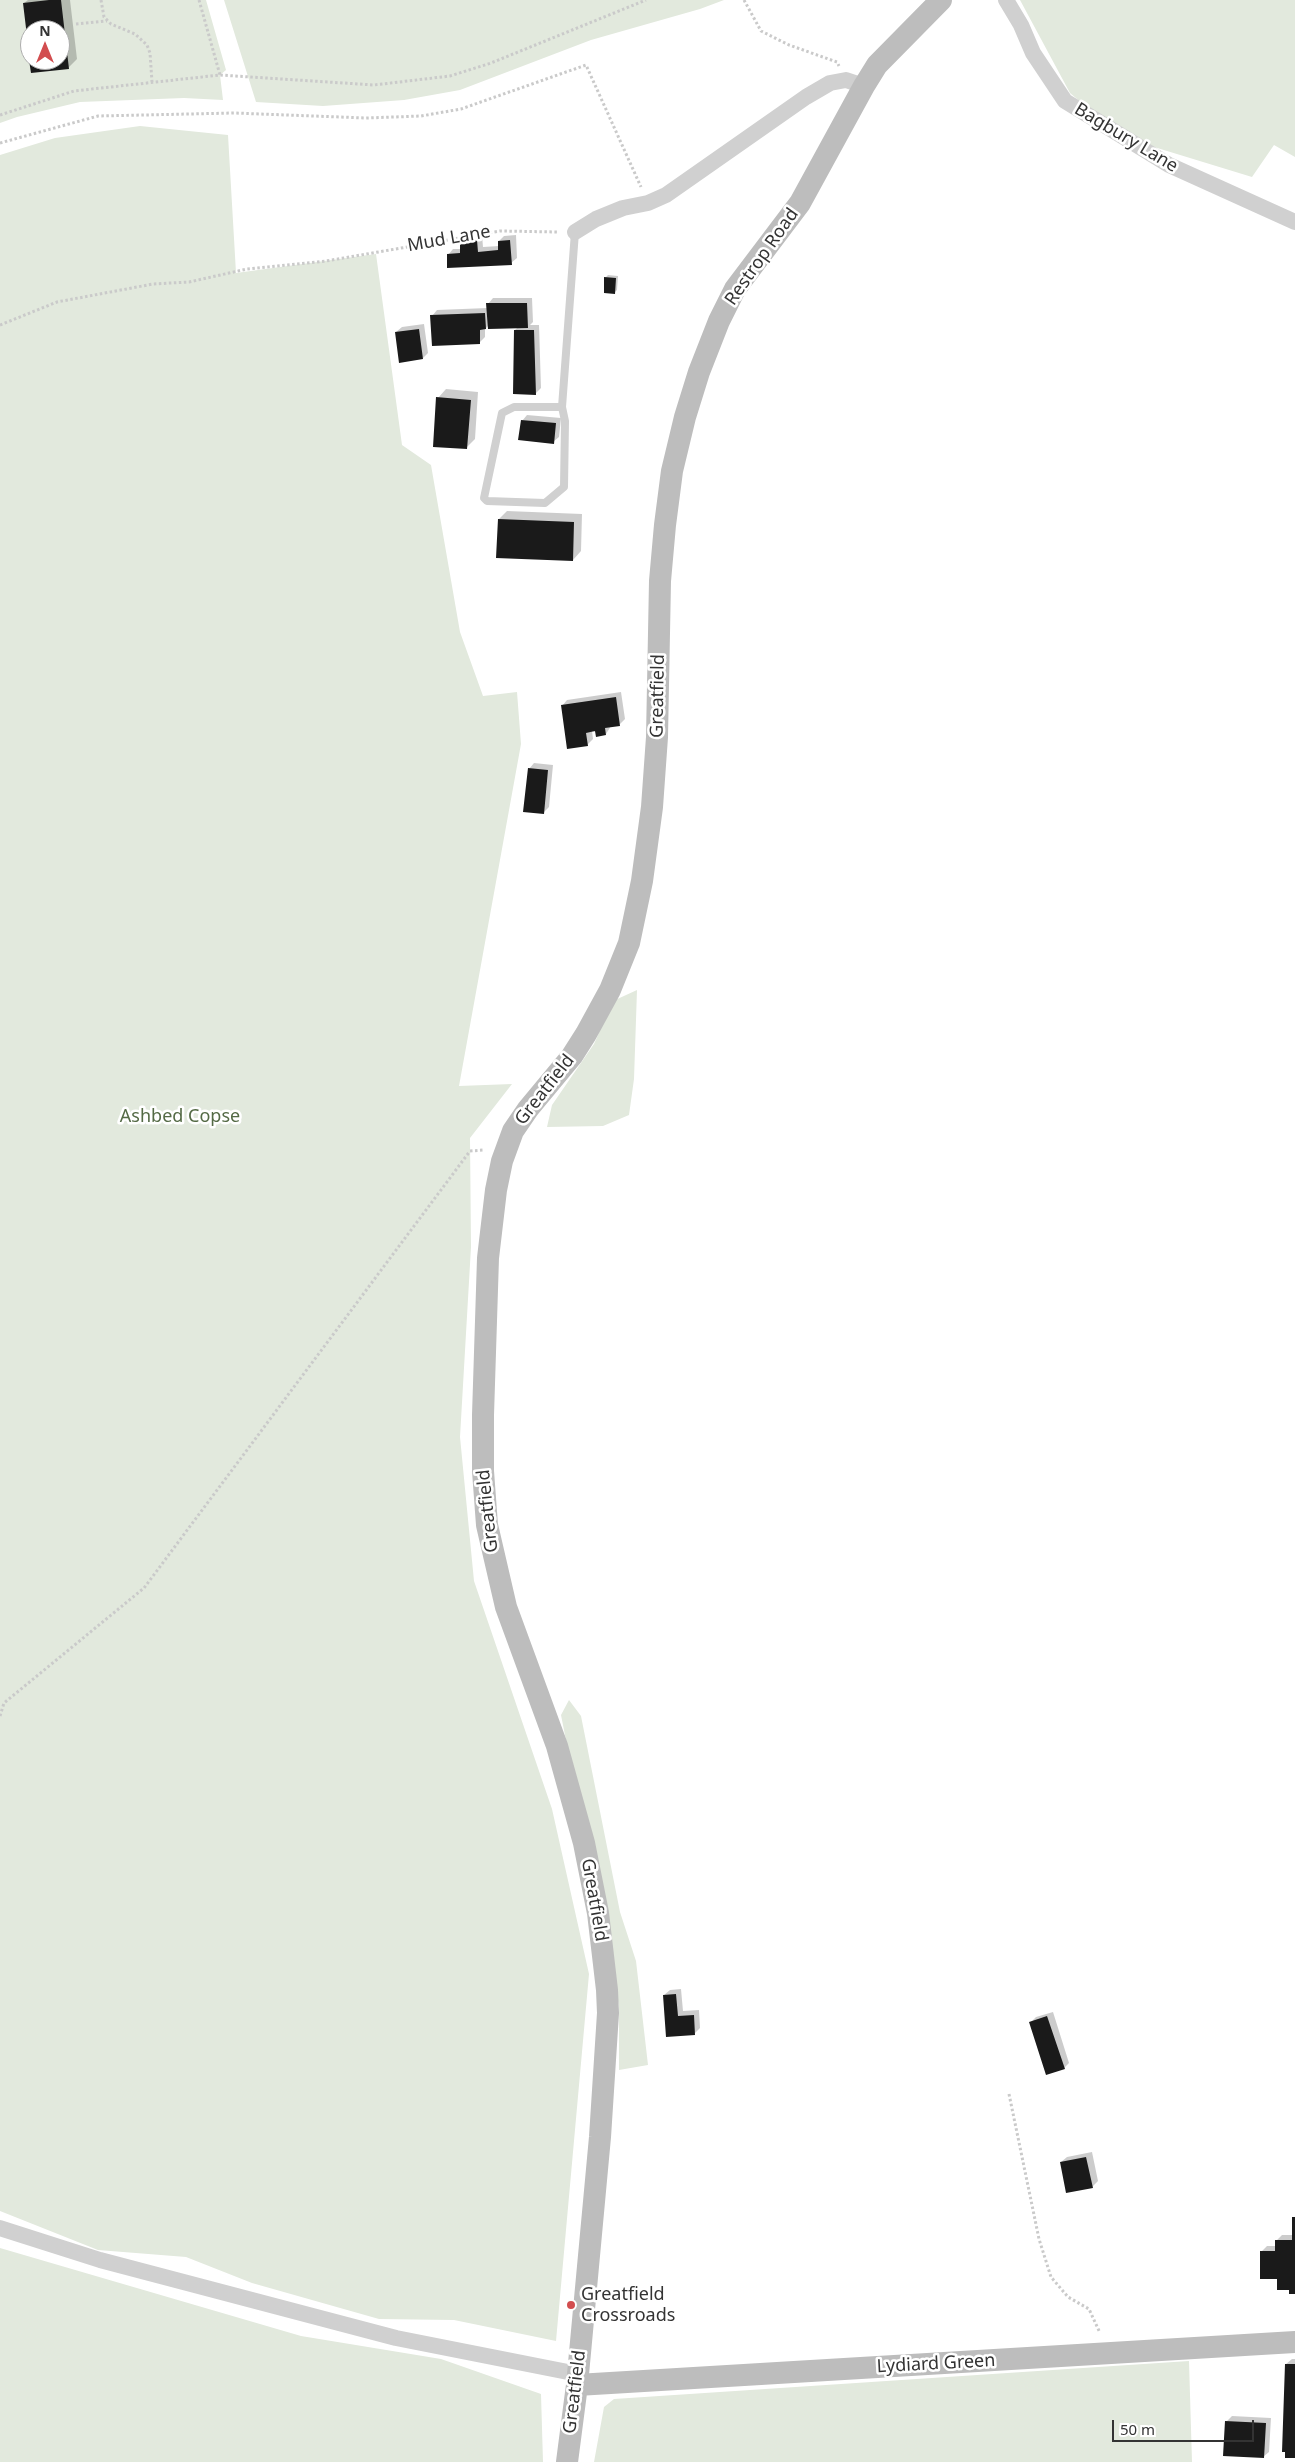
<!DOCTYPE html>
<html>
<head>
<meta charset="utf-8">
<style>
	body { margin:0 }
	#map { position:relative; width:1295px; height:2462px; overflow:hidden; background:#fff; font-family:"Noto Sans",sans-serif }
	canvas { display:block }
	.north { position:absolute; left:20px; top:20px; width:50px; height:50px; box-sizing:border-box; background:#fff; border:1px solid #adadad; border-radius:50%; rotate:0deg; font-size:14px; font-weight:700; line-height:20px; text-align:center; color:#333 }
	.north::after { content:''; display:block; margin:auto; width:18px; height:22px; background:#d24d4f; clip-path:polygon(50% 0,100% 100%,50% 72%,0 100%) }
	.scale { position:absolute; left:1112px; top:2420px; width:142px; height:22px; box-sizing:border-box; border:2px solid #333; border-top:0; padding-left:6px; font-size:15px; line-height:18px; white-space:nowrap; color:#333; -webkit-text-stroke:4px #fff; paint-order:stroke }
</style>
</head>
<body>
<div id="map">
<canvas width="1295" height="2462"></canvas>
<div class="north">N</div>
<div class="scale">50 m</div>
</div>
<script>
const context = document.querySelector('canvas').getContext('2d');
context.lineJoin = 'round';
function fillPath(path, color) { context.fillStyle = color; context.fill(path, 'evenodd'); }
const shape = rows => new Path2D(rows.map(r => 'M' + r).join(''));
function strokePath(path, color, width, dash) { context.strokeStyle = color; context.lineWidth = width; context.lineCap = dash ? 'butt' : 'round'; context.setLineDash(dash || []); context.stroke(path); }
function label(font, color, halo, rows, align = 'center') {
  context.font = font + ' "Noto Sans",sans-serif'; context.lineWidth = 5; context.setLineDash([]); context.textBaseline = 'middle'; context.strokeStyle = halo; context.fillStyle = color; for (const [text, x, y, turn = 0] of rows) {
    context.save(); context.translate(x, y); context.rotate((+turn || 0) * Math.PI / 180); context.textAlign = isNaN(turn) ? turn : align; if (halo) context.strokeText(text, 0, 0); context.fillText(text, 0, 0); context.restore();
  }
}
fillPath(shape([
	[0,0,206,0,226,70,220,75,223,100,184,98,80,102,17,117,0,123],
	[30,30,60,30,60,60,30,60],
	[224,0,724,0,700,9,591,40,460,90,404,100,323,106,256,102],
	[1020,0,1295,0,1295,157,1274,145,1252,177,1154,147,1090,110,1070,93],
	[140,126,228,135,236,273,376,254,402,445,431,465,460,632,483,696,517,692,521,744,459,1086,512,1084,470,1138,471,1247,460,1437,474,1581,552,1809,589,1974,556,2341,454,2320,379,2319,252,2283,186,2257,98,2250,0,2211,0,155,55,138],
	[637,990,634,1079,629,1115,603,1126,547,1127,552,1105,594,1044,613,1001],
	[569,1700,581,1716,620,1912,636,1961,648,2065,619,2070,619,2006,561,1715],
	[0,2248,301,2336,441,2359,541,2394,543,2462,0,2462],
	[1189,2361,1192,2462,594,2462,604,2407,614,2399]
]), '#e2e9dd');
fillPath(shape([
	[28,0,70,0,77,59,68,68,31,60,60,60,60,30,30,30,30,54,24,3],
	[482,235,483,247,499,246,499,241,504,236,516,235,517,258,511,263,448,255,453,249,461,249,461,241,466,236],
	[608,275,618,276,617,290,615,292,605,278],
	[493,298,532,298,533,322,530,325,539,325,541,388,535,394,515,330,518,327,489,325,485,329,485,337,480,342,432,316,437,310,488,308,488,304],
	[424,324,428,353,423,358,396,332,402,327],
	[446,389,478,392,475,439,467,447,438,398],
	[527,415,561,418,559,437,553,442,522,421],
	[507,511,582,514,581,551,573,560,499,519],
	[621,692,625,719,619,725,611,726,606,734,592,731,593,739,587,745,562,706,567,700],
	[534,763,553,765,549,807,543,813,529,769],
	[681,1989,683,2011,699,2010,700,2028,694,2034,667,2035,664,1995,670,1990],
	[1053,2012,1069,2063,1064,2068,1030,2023,1036,2017],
	[1092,2152,1098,2181,1092,2187,1061,2162,1067,2157],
	[1295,2216,1295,2293,1278,2278,1261,2252,1267,2246,1276,2246,1276,2241,1282,2235,1293,2235],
	[1292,2359,1295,2359,1295,2456,1286,2451,1286,2364],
	[1232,2416,1271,2418,1269,2452,1263,2457,1226,2422]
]), '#0003');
fillPath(shape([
	[49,0,61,0,69,69,31,73,29,60,60,60,60,30,30,30,29,53,23,3],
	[477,240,478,252,498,250,498,241,510,240,512,265,447,268,447,254,460,253,460,241],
	[604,277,616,278,615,294,604,293],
	[486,303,527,303,528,328,488,329],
	[485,313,486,329,480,330,480,344,432,346,430,315],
	[419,329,423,359,399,363,395,332],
	[514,330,534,330,536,395,513,394],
	[436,397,471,400,467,449,433,447],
	[521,420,556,423,554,444,518,440],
	[498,519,574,522,573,561,496,558],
	[616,697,620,726,605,728,606,735,596,737,595,731,586,733,588,746,567,749,561,705],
	[528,768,548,770,544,814,523,812],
	[676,1994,678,2016,694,2015,695,2035,666,2037,663,1995],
	[1047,2016,1065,2069,1046,2075,1029,2022],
	[1086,2157,1093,2188,1066,2193,1060,2162],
	[1292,2217,1295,2217,1295,2294,1289,2294,1289,2290,1277,2290,1277,2279,1260,2279,1260,2251,1275,2251,1275,2240,1292,2240],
	[1285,2364,1295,2364,1295,2458,1285,2458,1285,2452,1282,2452],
	[1225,2421,1266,2423,1264,2458,1223,2456]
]), '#1a1a1a');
strokePath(shape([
	[101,0,104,17,111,24,135,34,147,45,150,53,152,82],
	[199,0,220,75],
	[744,0,761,31,789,45,837,62,839,66],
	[76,24,107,21],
	[0,115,74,91,220,75,374,85,450,76,491,63,646,0],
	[0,143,98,116,234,113,366,118,421,116,461,109,586,65,641,187],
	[0,325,57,302,153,284,189,282,247,269,326,261,500,231,559,232],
	[0,1716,4,1703,144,1588,470,1151,484,1150],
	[1009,2094,1039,2239,1051,2277,1068,2297,1089,2309,1100,2333]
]), '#cacaca', 3, [2.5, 2.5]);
strokePath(shape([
	[562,407,514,407,502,413,484,498,487,501,545,503,564,487,565,421,562,407,575,232]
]), '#d0d0d0', 8);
strokePath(shape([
	[1006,0,1021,25,1033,53,1065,101,1169,165,1295,222],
	[575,232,596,219,623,208,648,203,666,195,806,97,830,83,846,80,864,86],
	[0,2228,100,2260,396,2338,578,2374]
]), '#d0d0d0', 16);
strokePath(shape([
	[577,2385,1295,2342],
	[567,2462,577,2385,600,2137,608,2013,607,1990,598,1913,584,1843,557,1746,506,1607,487,1525,483,1471,483,1415,488,1258,496,1190,502,1161,513,1131,528,1109,572,1056,586,1034,610,990,629,943,642,881,652,807,657,737,660,581,665,525,672,471,685,417,699,372,719,321,735,289,800,203,864,86,877,65,941,0]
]), '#bdbdbd', 22);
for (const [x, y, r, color] of [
	[571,2305,5,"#d24d4f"]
]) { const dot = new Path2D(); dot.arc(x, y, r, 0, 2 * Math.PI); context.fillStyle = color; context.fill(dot); strokePath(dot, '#fff', 2); }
label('18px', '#333', '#fff', [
	["Bagbury Lane",1126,138,31],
	["Mud Lane",449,239,-10],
	["Restrop Road",762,257,-55],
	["Greatfield",658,696,-89],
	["Greatfield",545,1090,-52],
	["Greatfield",488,1511,-96],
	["Greatfield",594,1900,80],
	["Lydiard Green",936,2364,-3],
	["Greatfield",575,2392,-83]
]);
label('18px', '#546a45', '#fff', [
	["Ashbed Copse",180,1117]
]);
label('18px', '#333', '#fff', [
	["Greatfield",581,2295],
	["Crossroads",581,2316]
], 'left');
</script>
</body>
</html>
